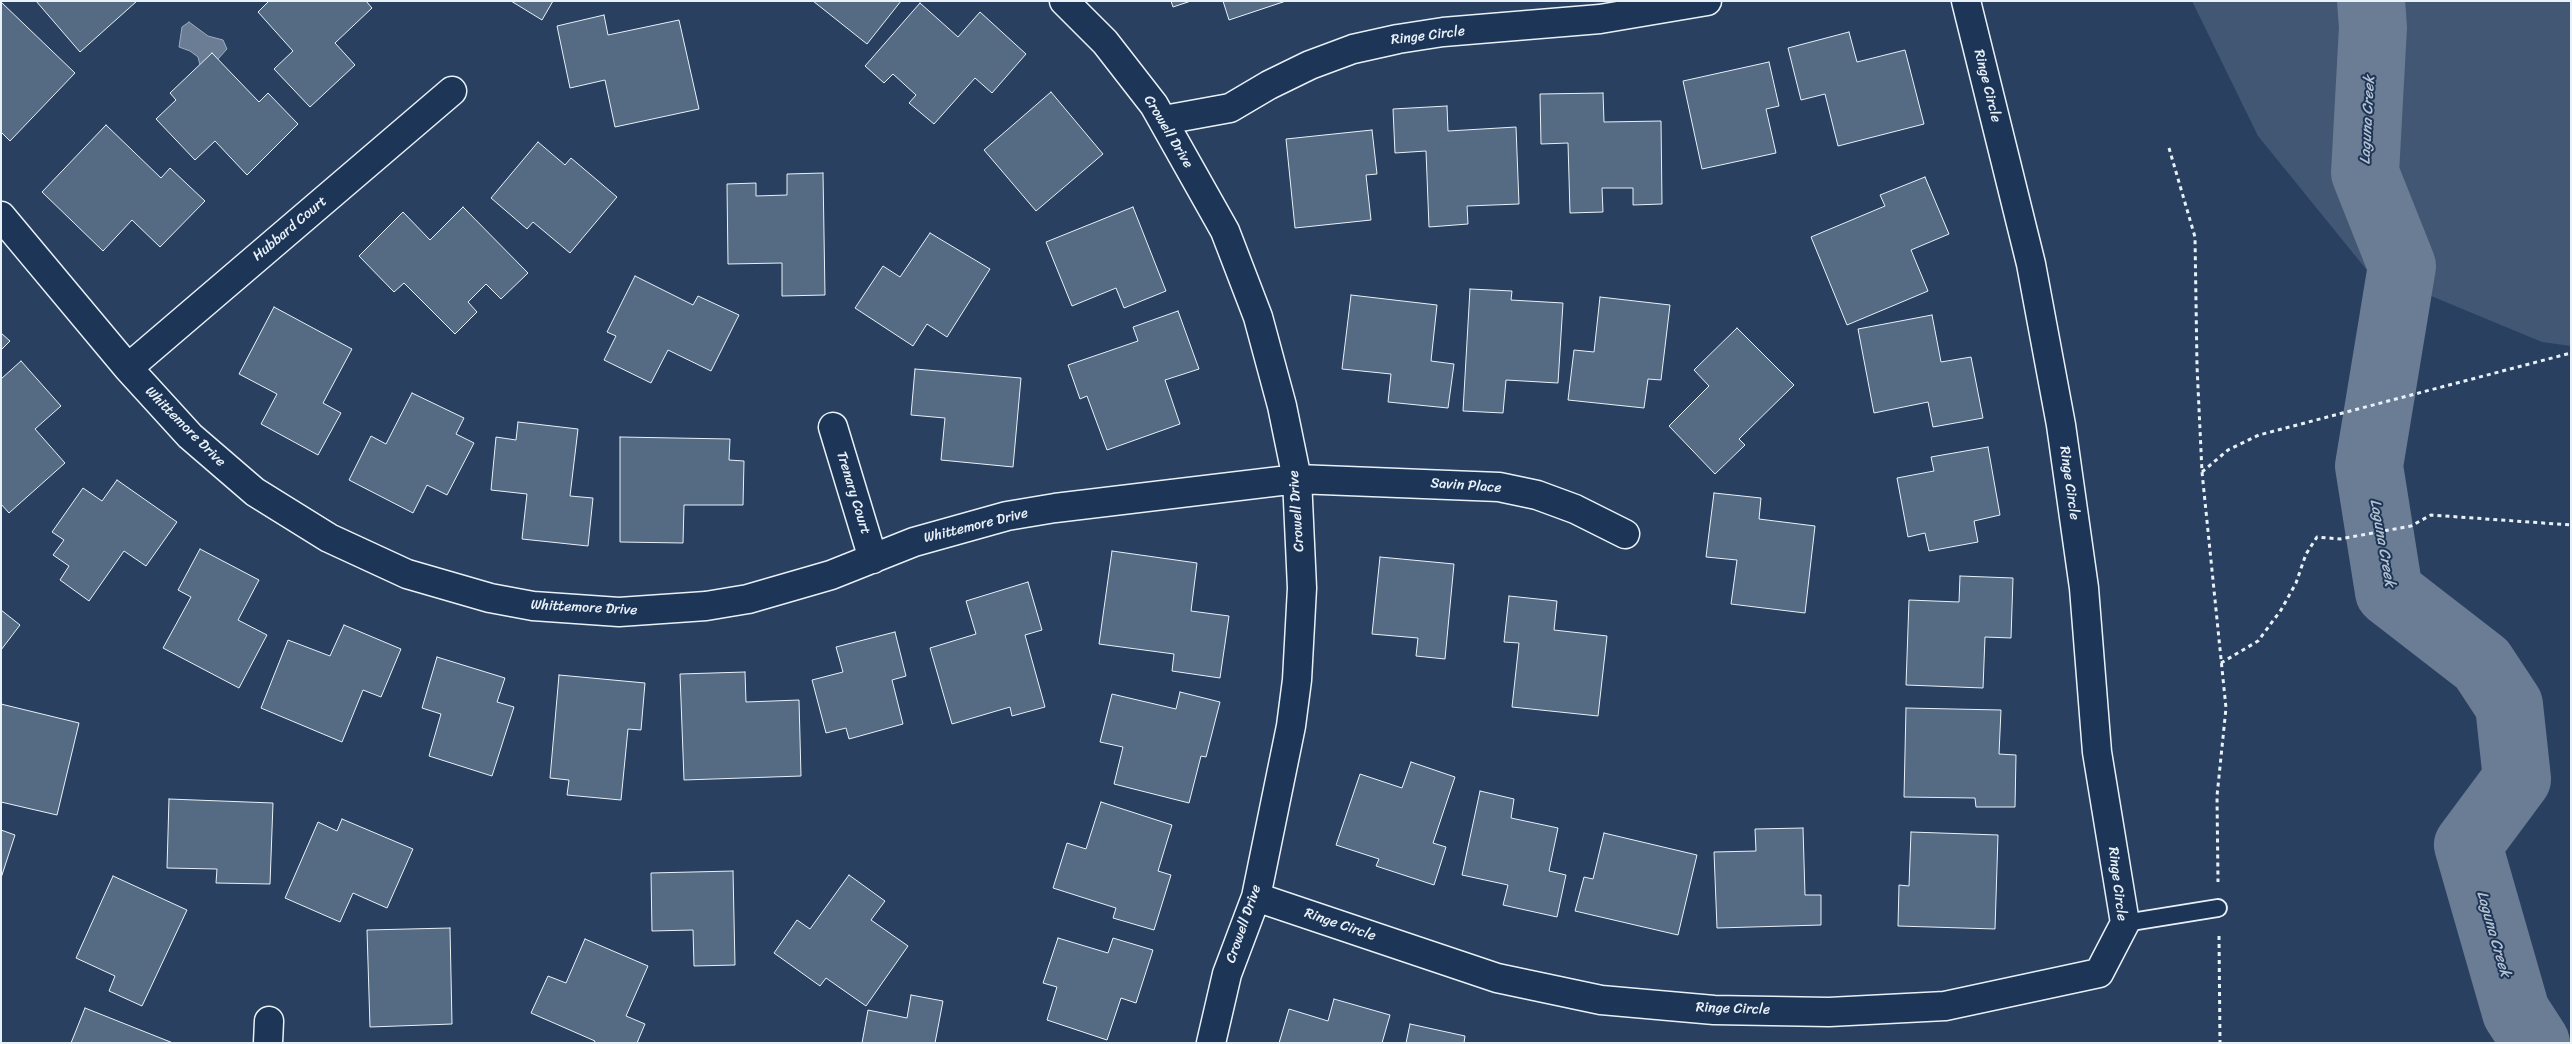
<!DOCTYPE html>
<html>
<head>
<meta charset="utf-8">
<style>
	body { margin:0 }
	#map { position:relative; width:2572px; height:1044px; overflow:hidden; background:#294061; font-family:Sriracha,sans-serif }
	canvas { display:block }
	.frame { position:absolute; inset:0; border:2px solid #e8f1f8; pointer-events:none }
</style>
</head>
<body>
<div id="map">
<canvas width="2572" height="1044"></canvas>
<div class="frame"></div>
</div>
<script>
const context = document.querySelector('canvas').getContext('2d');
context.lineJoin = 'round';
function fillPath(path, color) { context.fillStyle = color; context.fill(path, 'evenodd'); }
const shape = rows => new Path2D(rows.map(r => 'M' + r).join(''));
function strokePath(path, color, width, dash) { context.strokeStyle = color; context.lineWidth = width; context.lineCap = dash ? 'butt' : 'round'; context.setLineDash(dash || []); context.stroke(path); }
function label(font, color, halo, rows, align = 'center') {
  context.font = font + ' Sriracha,sans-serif'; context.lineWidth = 4; context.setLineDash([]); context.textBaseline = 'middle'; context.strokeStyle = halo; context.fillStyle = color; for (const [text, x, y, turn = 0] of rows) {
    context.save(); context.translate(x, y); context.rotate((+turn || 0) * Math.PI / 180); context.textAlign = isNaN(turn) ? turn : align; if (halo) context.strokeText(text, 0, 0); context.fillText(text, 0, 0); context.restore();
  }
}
fillPath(shape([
	[2192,1,2571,1,2571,346,2542,342,2366,269,2258,136]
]), '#415774');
const water = shape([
	[189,22,208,36,223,40,227,49,218,59,200,65,198,57,190,51,179,47,182,27,189,22]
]);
fillPath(water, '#6b7c95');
strokePath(water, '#9dabbd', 1);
strokePath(shape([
	[2371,1,2373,27,2365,173,2402,266,2369,466,2389,592,2482,664,2509,705,2517,779,2468,845,2516,1012,2536,1043]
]), '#6b7c95', 68);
const building = shape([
	[36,1,137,1,80,52,36,1],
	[269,1,366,1,372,8,335,43,355,65,310,107,274,69,293,51,258,12,269,1],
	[511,1,553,1,542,20,511,1],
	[813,1,901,1,867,44,813,1],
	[1171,1,1191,1,1173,7,1171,1],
	[1223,1,1286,1,1229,20,1223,1],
	[1,2,75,73,10,141,1,132,1,2],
	[920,3,958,37,980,12,1026,54,992,93,975,78,934,124,909,103,916,95,893,74,884,83,865,66,920,3],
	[604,15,608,35,679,20,699,109,615,127,605,80,570,88,557,26,604,15],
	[1849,32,1857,62,1905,50,1924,124,1838,146,1825,94,1801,100,1788,48,1849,32],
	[212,53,259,102,268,93,298,124,247,175,215,141,195,160,156,119,176,100,170,93,212,53],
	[1769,62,1779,106,1766,109,1776,153,1702,169,1683,81,1769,62],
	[1051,92,1103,154,1036,211,984,150,1051,92],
	[1603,93,1604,122,1661,121,1662,204,1633,205,1633,188,1602,188,1603,212,1570,213,1568,143,1541,144,1540,94,1603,93],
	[1447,106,1448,131,1516,127,1519,204,1467,206,1468,224,1429,227,1426,151,1395,153,1393,109,1447,106],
	[106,125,161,178,170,168,205,201,160,247,132,220,103,251,42,192,106,125],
	[1372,130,1377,174,1366,175,1371,220,1295,228,1286,139,1372,130],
	[538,142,565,165,571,158,617,197,570,253,533,222,527,229,491,198,538,142],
	[823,173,825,295,782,296,782,263,728,264,727,184,756,183,756,196,787,195,787,174,823,173],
	[1925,177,1949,234,1911,250,1928,291,1847,325,1811,237,1885,206,1880,195,1925,177],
	[463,207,528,273,501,299,486,284,468,302,477,312,455,334,404,283,394,292,359,256,403,212,430,240,463,207],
	[1133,207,1166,291,1124,308,1116,288,1072,306,1046,242,1133,207],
	[930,233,990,269,947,337,927,324,913,346,855,308,883,266,900,277,930,233],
	[635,276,693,305,698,296,739,315,711,371,668,350,651,383,604,360,616,336,607,332,635,276],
	[1470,289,1512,291,1511,300,1563,303,1558,383,1506,380,1503,413,1463,411,1470,289],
	[1351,295,1437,305,1431,361,1454,364,1448,408,1388,402,1391,374,1342,369,1351,295],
	[1600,297,1670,305,1661,380,1648,379,1644,408,1568,400,1574,350,1594,352,1600,297],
	[274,307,352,349,323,403,341,413,318,455,261,424,277,394,239,374,274,307],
	[1178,311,1199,369,1165,380,1180,424,1107,450,1087,396,1080,399,1068,365,1138,341,1133,327,1178,311],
	[1932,315,1941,362,1971,357,1983,418,1933,427,1928,402,1874,413,1858,329,1932,315],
	[1737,328,1794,385,1739,439,1745,445,1715,474,1669,426,1709,386,1694,370,1737,328],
	[1,333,10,341,1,350,1,333],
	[21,361,61,406,35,429,65,463,9,513,1,504,1,379,21,361],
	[915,369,1021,378,1013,467,941,460,945,418,911,415,915,369],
	[412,393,464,418,456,434,474,443,447,495,427,485,413,513,349,480,371,436,386,444,412,393],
	[518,422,578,429,570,496,593,498,588,546,522,539,527,494,491,490,496,437,516,440,518,422],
	[620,437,730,439,729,460,744,461,743,505,684,505,683,543,620,542,620,437],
	[1988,447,2000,515,1974,521,1978,542,1929,551,1925,533,1908,537,1897,478,1934,471,1931,457,1988,447],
	[117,480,177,522,146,566,124,551,89,601,60,580,69,566,53,555,64,540,52,532,83,488,102,501,117,480],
	[1714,493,1761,498,1759,519,1815,526,1805,613,1731,604,1737,560,1706,557,1714,493],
	[200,549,259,580,238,620,267,635,239,688,163,648,191,597,178,590,200,549],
	[1112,551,1197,563,1191,611,1229,616,1220,678,1172,671,1174,654,1099,644,1112,551],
	[1380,557,1454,564,1445,659,1416,656,1418,638,1372,634,1380,557],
	[1960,576,2013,578,2011,638,1985,637,1983,688,1906,685,1909,600,1959,602,1960,576],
	[1028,582,1042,630,1025,635,1045,707,1012,716,1010,707,952,724,930,648,976,634,966,601,1028,582],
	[1509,596,1557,601,1554,630,1607,636,1598,716,1512,707,1519,643,1504,642,1509,596],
	[1,610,20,625,1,650,1,610],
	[344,625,401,649,381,697,363,690,342,742,261,708,288,640,330,656,344,625],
	[895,632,906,676,892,680,903,724,849,739,846,728,826,733,812,680,843,672,836,647,895,632],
	[437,657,505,678,497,702,514,707,492,776,429,756,441,714,422,708,437,657],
	[745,672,746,702,799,700,801,776,684,780,680,674,745,672],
	[559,675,645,683,641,730,628,729,621,800,567,795,569,780,550,778,559,675],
	[1180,692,1220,702,1206,757,1201,756,1189,803,1114,784,1123,747,1100,742,1112,694,1176,709,1180,692],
	[1,704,79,723,57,815,1,802,1,704],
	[1906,708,2001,710,1999,754,2016,755,2015,807,1976,807,1975,798,1904,797,1906,708],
	[1411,762,1455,777,1433,843,1446,847,1434,885,1376,866,1379,859,1336,845,1360,774,1402,788,1411,762],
	[1480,791,1514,799,1511,818,1558,828,1549,871,1566,875,1557,917,1503,905,1508,885,1462,875,1480,791],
	[169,799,273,803,270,884,216,883,217,869,167,868,169,799],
	[1101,802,1172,825,1158,871,1171,875,1154,930,1113,918,1116,908,1053,888,1067,843,1086,849,1101,802],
	[342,819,413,849,387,908,353,893,340,922,285,898,318,822,337,831,342,819],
	[1803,828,1805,895,1821,895,1821,925,1717,928,1714,852,1756,851,1755,829,1803,828],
	[1,830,15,835,1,878,1,830],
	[1911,832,1998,835,1995,929,1898,926,1899,885,1909,886,1911,832],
	[1604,833,1697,855,1678,935,1575,911,1584,877,1593,879,1604,833],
	[733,871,735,965,694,966,693,930,652,931,651,873,733,871],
	[849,875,885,901,871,920,908,946,866,1006,826,978,820,986,774,953,797,920,810,929,849,875],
	[113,876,187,910,142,1006,109,991,115,976,76,958,113,876],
	[450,928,452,1024,370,1027,367,930,450,928],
	[1058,938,1108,953,1113,938,1153,950,1136,1003,1121,998,1107,1040,1047,1020,1057,987,1043,983,1058,938],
	[585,939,648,966,626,1016,645,1024,637,1043,594,1043,595,1041,531,1013,548,976,566,983,585,939],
	[911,995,943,1001,935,1043,862,1043,868,1010,907,1018,911,995],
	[1334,999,1390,1015,1382,1043,1279,1043,1289,1009,1328,1021,1334,999],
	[85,1008,173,1043,71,1043,85,1008],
	[1410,1024,1465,1036,1464,1043,1406,1043,1410,1024]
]);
fillPath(building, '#556a83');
strokePath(building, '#e8f1f8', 1);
const service = shape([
	[2125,923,2218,908]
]);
const minor = shape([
	[1064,1,1105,42,1154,105,1225,231,1258,317,1282,406,1297,479,1302,588,1297,680,1291,726,1256,897,1227,974,1211,1043],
	[1164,120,1230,108,1269,85,1310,65,1353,49,1398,39,1443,32,1600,19,1707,1],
	[1,216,128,368,190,436,255,492,329,538,407,574,490,598,533,606,619,612,706,606,748,599,831,575,914,542,1007,516,1055,508,1297,479,1499,487,1537,495,1575,509,1625,534],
	[128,368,452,91],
	[833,427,873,559],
	[1256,897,1497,978,1601,1000,1714,1010,1829,1012,1945,1006,2099,973,2125,923,2097,752,2084,588,2061,425,2031,264,1966,1],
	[268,1043,269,1021]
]);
strokePath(service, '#e8f1f8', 20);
strokePath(minor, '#e8f1f8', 31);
strokePath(shape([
	[2169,148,2195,237,2197,366,2202,472,2226,708,2217,796,2218,882],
	[2202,472,2228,450,2259,435,2571,353],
	[2221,663,2258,641,2281,610,2296,583,2306,554,2317,537,2340,539,2411,526,2431,515,2571,525],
	[2219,936,2220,1043]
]), '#e8f1f8', 3, [4, 4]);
strokePath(service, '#1d3557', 16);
strokePath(minor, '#1d3557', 28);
label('14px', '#e8f1f8', '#1d3557', [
	["Ringe Circle",1428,36,-7],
	["Ringe Circle",1987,86,76],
	["Crowell Drive",1168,132,59],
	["Hubbard Court",290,229,-40],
	["Whittemore Drive",185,427,45],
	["Ringe Circle",2069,483,82],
	["Savin Place",1466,486,4],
	["Trenary Court",853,493,73],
	["Crowell Drive",1297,511,-94],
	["Whittemore Drive",976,526,-14],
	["Whittemore Drive",584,608,3],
	["Ringe Circle",2117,884,83],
	["Crowell Drive",1244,924,-71],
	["Ringe Circle",1340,925,19],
	["Ringe Circle",1733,1009,2]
]);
label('italic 15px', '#b6c2d0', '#1d3557', [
	["Laguna Creek",2368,120,-87],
	["Laguna Creek",2382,543,80],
	["Laguna Creek",2493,934,74]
]);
</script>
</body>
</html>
